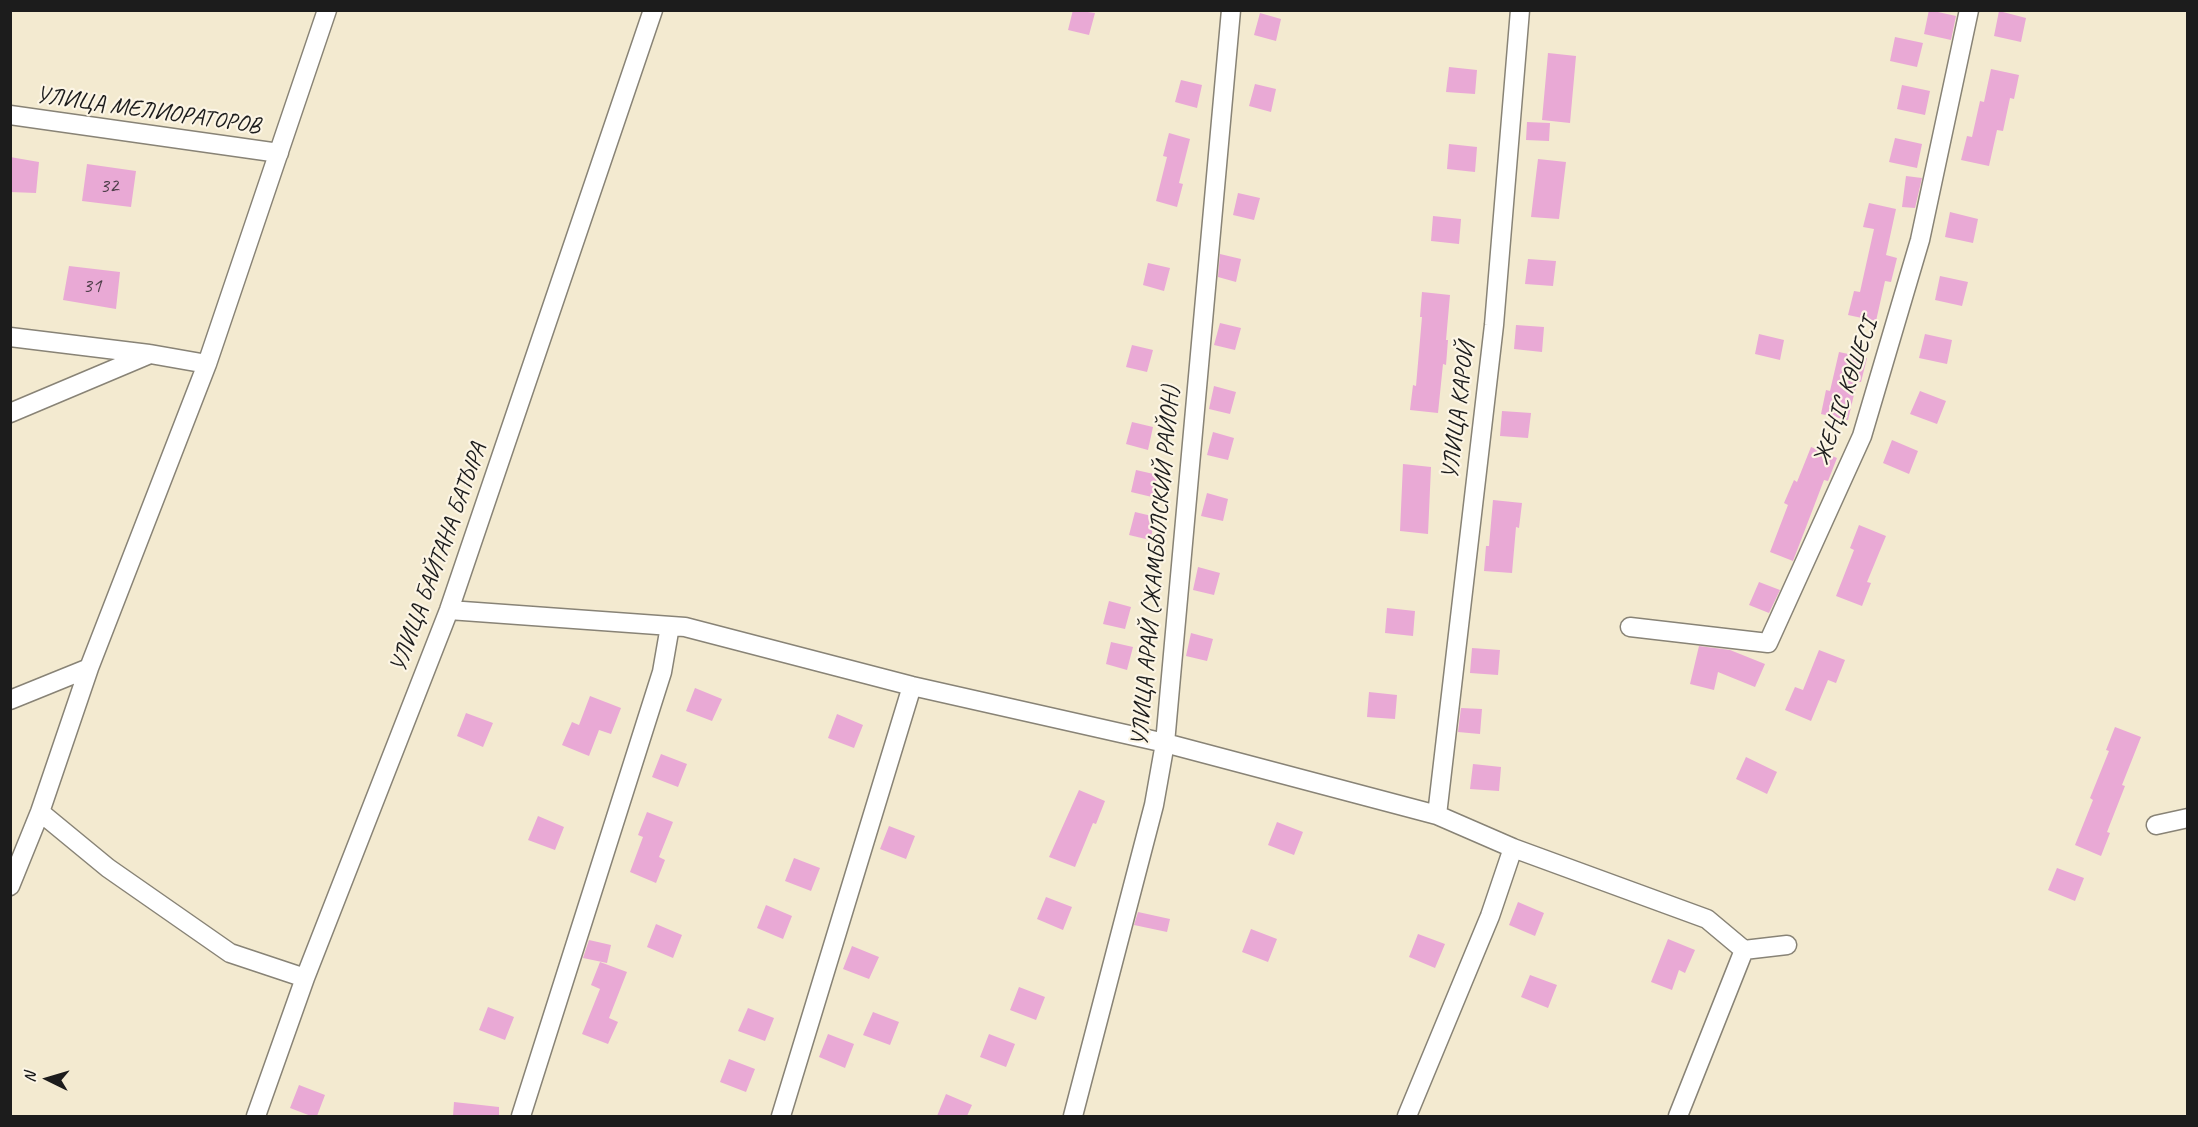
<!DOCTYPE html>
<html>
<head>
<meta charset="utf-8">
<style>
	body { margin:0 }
	#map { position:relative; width:2198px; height:1127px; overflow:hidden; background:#f3ead0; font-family:Caveat,sans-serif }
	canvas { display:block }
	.frame { position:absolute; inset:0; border:12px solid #1c1c1c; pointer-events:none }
	.north { position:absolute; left:18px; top:1049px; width:60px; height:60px; -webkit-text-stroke:4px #fcf5e5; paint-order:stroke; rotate:275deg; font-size:16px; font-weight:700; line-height:24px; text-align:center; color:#1c1c1c }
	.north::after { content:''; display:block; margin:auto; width:21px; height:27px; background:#1c1c1c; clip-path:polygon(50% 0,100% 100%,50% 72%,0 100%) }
</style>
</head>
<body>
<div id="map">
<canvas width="2198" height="1127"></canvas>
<div class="frame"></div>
<div class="north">N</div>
</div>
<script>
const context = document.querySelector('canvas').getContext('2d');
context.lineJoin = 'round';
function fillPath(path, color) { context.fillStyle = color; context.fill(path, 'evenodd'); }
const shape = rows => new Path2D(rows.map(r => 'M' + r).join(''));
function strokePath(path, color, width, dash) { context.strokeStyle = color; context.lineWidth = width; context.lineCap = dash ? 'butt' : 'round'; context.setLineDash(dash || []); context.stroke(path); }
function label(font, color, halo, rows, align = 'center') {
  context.font = font + ' Caveat,sans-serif'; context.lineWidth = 4.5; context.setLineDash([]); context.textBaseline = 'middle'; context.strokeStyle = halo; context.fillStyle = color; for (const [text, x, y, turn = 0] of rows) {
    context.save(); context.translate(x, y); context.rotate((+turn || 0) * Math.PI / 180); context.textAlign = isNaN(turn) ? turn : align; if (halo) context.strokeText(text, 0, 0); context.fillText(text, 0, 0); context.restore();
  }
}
fillPath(shape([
	[1073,10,1095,13,1089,35,1068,30],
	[1929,10,1956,16,1951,40,1924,34],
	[1999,11,2026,18,2021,42,1994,36],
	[1260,13,1281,19,1276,41,1254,35],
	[1895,37,1923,43,1917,67,1890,61],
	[1548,53,1576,56,1570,123,1542,120],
	[1449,67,1477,70,1475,94,1446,92],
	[1991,69,2019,75,2014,99,2010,98,2003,131,1997,130,1989,166,1961,160,1967,136,1972,137,1980,101,1984,102],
	[1181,80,1202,85,1197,108,1175,102],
	[1255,84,1276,89,1271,112,1249,106],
	[1902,85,1930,91,1925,115,1897,109],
	[1527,122,1550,123,1549,141,1526,140],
	[1169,133,1190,139,1179,183,1183,184,1177,207,1156,201,1167,157,1163,156],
	[1895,138,1922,144,1917,168,1889,162],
	[1449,144,1477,147,1475,172,1447,169],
	[10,157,39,162,36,193,10,192],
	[1538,159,1566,162,1559,219,1531,217],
	[87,164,136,171,131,207,82,201],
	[1906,176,1922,178,1915,208,1902,207],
	[1238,193,1260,198,1254,220,1233,215],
	[1869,203,1896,209,1886,255,1897,258,1891,282,1885,281,1876,321,1848,315,1854,291,1860,292,1874,229,1863,227],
	[1950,212,1978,219,1973,243,1945,237],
	[1433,216,1461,219,1459,244,1431,241],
	[1220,254,1241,259,1236,282,1218,277],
	[1528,259,1556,261,1553,286,1525,284],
	[1148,263,1170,268,1164,291,1143,285],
	[69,266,120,272,116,309,63,300],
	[1940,276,1968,282,1962,306,1935,300],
	[1422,292,1450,295,1446,340,1448,340,1446,365,1443,364,1438,413,1410,410,1413,385,1416,386,1422,317,1420,317],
	[1220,323,1241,328,1235,350,1214,345],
	[1516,325,1544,327,1542,352,1514,349],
	[1759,334,1784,340,1780,360,1755,354],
	[1925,334,1952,340,1947,364,1919,358],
	[1132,345,1153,350,1147,372,1126,367],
	[1839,352,1867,358,1861,382,1857,382,1848,420,1821,414,1826,390,1830,391],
	[1214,386,1236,392,1230,414,1209,409],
	[1920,391,1946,401,1937,424,1910,414],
	[1502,411,1531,413,1528,438,1500,436],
	[1132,422,1153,427,1148,450,1126,444],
	[1213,432,1234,438,1228,460,1207,455],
	[1892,440,1918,451,1909,474,1883,463],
	[1811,447,1837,458,1828,481,1824,480,1793,561,1770,552,1788,505,1784,503,1794,480,1797,482],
	[1403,464,1431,467,1428,534,1400,531],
	[1136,470,1158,475,1152,497,1131,492],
	[1207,493,1228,499,1223,521,1201,516],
	[1493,500,1522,503,1519,528,1516,527,1512,573,1484,571,1486,546,1489,546],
	[1135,512,1156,517,1150,540,1129,535],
	[1859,525,1886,536,1867,582,1871,583,1862,606,1836,596,1854,550,1850,548],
	[1198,567,1220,573,1214,595,1193,590],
	[1759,582,1780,590,1769,613,1749,605],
	[1109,601,1131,607,1125,629,1103,624],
	[1387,608,1415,611,1413,636,1385,633],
	[1191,633,1213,639,1207,661,1186,656],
	[1111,642,1133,647,1127,670,1106,664],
	[1699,646,1730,650,1765,664,1755,687,1718,672,1714,690,1690,684],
	[1472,648,1500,650,1498,675,1470,673],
	[1819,650,1845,660,1836,683,1828,680,1811,721,1785,710,1795,687,1803,690],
	[695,688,722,699,712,721,686,711],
	[1369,692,1397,695,1395,719,1367,717],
	[590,696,621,708,611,734,599,730,589,756,562,745,572,722,579,725],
	[1461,708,1482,709,1480,734,1458,732],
	[466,713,493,723,483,747,457,736],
	[837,714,863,725,854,748,828,738],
	[2115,727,2141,737,2122,785,2125,786,2107,832,2110,833,2101,856,2075,845,2093,800,2090,798,2109,751,2106,750],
	[661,754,687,764,678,787,652,777],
	[1746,757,1777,772,1767,794,1736,779],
	[1473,764,1501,767,1499,791,1470,789],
	[1079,790,1105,801,1096,824,1093,823,1075,867,1049,857],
	[647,812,673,822,659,857,665,860,656,883,630,872,643,837,638,835],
	[538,816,564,827,555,850,528,840],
	[1277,822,1303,832,1294,855,1268,845],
	[889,826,915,836,906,859,880,849],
	[794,858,820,868,811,891,785,881],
	[2057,868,2084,878,2075,901,2048,890],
	[1046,897,1072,907,1063,930,1037,919],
	[1518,902,1544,913,1535,936,1509,925],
	[766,905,792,916,783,939,757,928],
	[1138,912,1170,919,1167,932,1134,925],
	[656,924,682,935,673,958,647,947],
	[1251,929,1277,939,1268,962,1242,952],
	[1418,934,1445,944,1435,968,1409,957],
	[1668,939,1695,950,1685,973,1679,970,1672,990,1651,982],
	[589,940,611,945,607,963,583,958],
	[852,946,879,957,869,979,843,969],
	[600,962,627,972,609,1018,618,1022,608,1044,582,1034,600,989,591,985],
	[1530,975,1557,985,1548,1008,1521,997],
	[1019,987,1045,997,1036,1020,1010,1010],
	[488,1007,514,1017,505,1040,479,1030],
	[748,1008,774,1018,765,1041,738,1031],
	[873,1012,899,1022,890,1045,863,1035],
	[828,1034,854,1044,845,1068,819,1057],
	[989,1034,1015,1044,1006,1067,980,1057],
	[729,1059,755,1069,746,1092,720,1082],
	[299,1085,325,1095,317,1116,311,1116,290,1108],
	[946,1094,972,1105,967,1116,937,1116],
	[454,1102,499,1107,499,1116,453,1116]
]), '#e9a9d5');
const minor = shape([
	[10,115,279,153],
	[10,337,149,354],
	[10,413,150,354,207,364],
	[449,610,685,627,912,686,1165,743,1437,815,1513,848,1707,919,1744,950,1787,945],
	[1630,627,1768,643,1862,436,1920,240,1969,10],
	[10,700,89,668],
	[40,812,108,868,230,953,305,978],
	[1437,815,1494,325,1520,10],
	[2156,825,2188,818],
	[10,886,40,812,89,668,207,364,327,10],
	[256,1116,305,978,449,610,653,10],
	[521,1116,662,672,670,626],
	[781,1116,912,686],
	[1073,1116,1154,805,1165,743,1231,10],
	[1407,1116,1490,916,1513,848],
	[1678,1116,1744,950]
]);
strokePath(minor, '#888376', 21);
strokePath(minor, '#fff', 18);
label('21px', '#4f3f4a', null, [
	["32",109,186],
	["31",92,286]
]);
label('24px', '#1c1c1c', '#fcf5e5', [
	["УЛИЦА МЕЛИОРАТОРОВ",148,111,8],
	["ЖЕҢІС КӨШЕСІ",1846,392,-71],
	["УЛИЦА КАРОЙ",1459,411,-83],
	["УЛИЦА БАЙТАНА БАТЫРА",439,558,-70],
	["УЛИЦА АРАЙ (ЖАМБЫЛСКИЙ РАЙОН)",1156,566,-85]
]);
</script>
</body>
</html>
